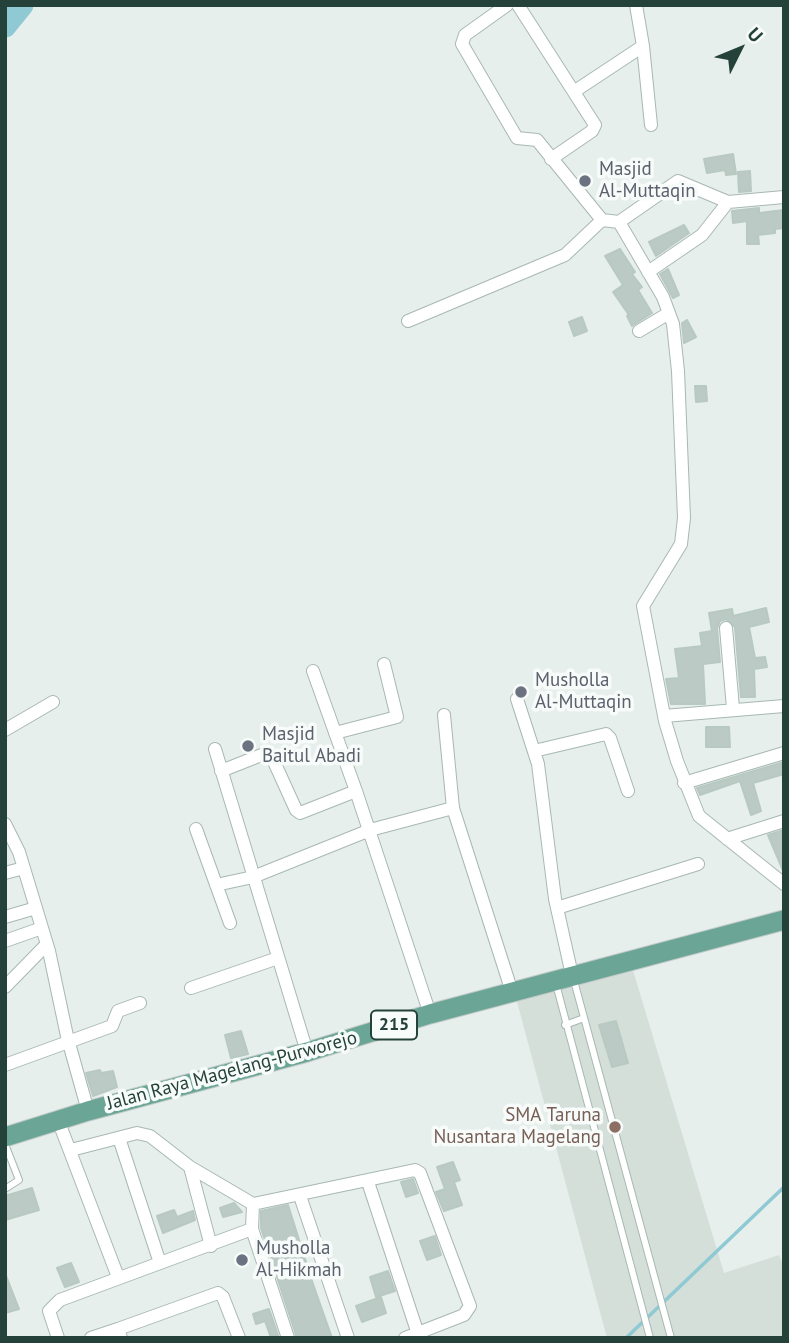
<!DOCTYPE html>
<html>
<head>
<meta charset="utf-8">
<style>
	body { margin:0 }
	#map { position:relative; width:789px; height:1343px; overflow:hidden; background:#e6efeb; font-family:"PT Sans",sans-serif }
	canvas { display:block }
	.frame { position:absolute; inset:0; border:7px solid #24423a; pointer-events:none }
	.north { position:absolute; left:705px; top:14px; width:70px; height:70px; -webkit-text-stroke:5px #f7fbf9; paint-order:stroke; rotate:47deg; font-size:19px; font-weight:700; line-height:28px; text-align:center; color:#24423a }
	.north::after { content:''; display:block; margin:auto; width:24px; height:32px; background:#24423a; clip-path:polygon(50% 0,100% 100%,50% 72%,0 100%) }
</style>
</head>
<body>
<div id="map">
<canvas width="789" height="1343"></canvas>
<div class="frame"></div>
<div class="north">U</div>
</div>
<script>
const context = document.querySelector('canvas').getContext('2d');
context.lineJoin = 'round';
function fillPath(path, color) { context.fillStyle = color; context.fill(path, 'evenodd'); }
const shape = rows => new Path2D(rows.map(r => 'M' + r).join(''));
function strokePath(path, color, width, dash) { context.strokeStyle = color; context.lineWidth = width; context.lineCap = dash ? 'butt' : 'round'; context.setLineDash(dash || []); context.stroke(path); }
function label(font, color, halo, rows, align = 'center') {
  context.font = font + ' "PT Sans",sans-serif'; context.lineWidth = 7; context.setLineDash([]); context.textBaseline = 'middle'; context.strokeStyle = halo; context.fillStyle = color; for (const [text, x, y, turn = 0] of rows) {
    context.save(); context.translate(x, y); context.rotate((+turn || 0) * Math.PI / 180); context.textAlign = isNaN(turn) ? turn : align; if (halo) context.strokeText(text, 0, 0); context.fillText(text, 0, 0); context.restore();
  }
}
fillPath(shape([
	[632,967,724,1273,779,1255,784,1267,784,1338,607,1338,516,998]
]), '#d4dfda');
strokePath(shape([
	[626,1338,784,1187]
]), '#8ec9d4', 3.5);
strokePath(shape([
	[5,26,22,5]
]), '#8ec9d4', 23);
const building = shape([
	[733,154,736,174,726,175,725,170,707,173,704,159,733,154],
	[750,171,751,191,739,192,738,172,750,171],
	[759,208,759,213,784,210,784,228,775,229,775,233,758,235,759,244,747,244,747,221,733,223,732,211,759,208],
	[684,225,689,233,656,256,649,242,684,225],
	[620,249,635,272,632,274,642,287,638,290,652,313,632,326,627,316,629,315,613,292,623,285,605,256,620,249],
	[668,269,679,295,673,298,660,274,668,269],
	[582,317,587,331,574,336,569,322,582,317],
	[687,320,696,337,684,343,682,323,687,320],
	[695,386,706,386,707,401,696,402,695,386],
	[766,608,769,622,749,627,755,658,765,657,767,667,754,669,755,697,741,697,735,627,726,619,720,621,717,628,720,662,703,664,705,704,671,704,666,679,679,678,675,649,702,646,700,633,712,631,709,613,732,609,733,616,766,608],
	[706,727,729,727,730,747,706,747,706,727],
	[784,762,784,774,753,783,761,811,751,815,740,781,700,795,697,788,784,762],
	[784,830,784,873,768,835,784,830],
	[616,1021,628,1063,612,1067,599,1025,616,1021],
	[241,1031,248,1054,231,1058,225,1035,241,1031],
	[100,1070,101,1073,113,1071,117,1087,93,1096,86,1073,100,1070],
	[453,1162,460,1180,454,1182,462,1205,444,1211,436,1192,445,1189,437,1167,453,1162],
	[413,1179,418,1193,406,1197,401,1182,413,1179],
	[32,1188,39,1210,5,1220,5,1196,32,1188],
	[234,1203,242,1212,223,1217,220,1208,234,1203],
	[288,1205,313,1284,332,1338,297,1338,261,1228,261,1211,288,1205],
	[174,1210,177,1217,193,1211,195,1220,163,1233,157,1216,174,1210],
	[435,1236,441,1255,427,1260,420,1241,435,1236],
	[71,1263,79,1282,65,1287,57,1268,71,1263],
	[388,1271,395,1291,376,1297,370,1277,388,1271],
	[5,1273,19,1309,5,1313,5,1273],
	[381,1297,386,1313,362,1322,356,1306,381,1297],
	[269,1309,279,1338,271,1338,265,1321,256,1324,253,1314,269,1309]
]);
fillPath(building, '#bbcac4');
strokePath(building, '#b8c9c2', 2);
const lane = shape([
	[573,977,671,1338],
	[556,984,650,1338],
	[565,1025,584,1018],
	[5,1144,19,1180,5,1189]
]);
const street = shape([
	[507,5,465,35,462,44,517,138,537,140,602,220,619,222,663,297,673,324,678,371,684,518,681,544,643,606,665,721,677,761,699,816,784,884],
	[518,5,595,125,592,131,551,159],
	[643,46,651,125],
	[575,91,643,46,636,5],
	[619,222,678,181,728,202,784,197],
	[648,272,702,235,728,202],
	[408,321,565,255,602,220],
	[639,331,669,313],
	[726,628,733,708],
	[517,699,538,764,555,899,572,975],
	[664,716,784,706],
	[5,730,53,702],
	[335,733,397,717,384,664],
	[215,749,307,1052],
	[534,751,606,734,610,738,628,791],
	[221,771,264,754,271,755,296,810,300,813,356,791,313,671],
	[684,783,784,753],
	[356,791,430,1014],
	[453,808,512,992],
	[5,824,19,852,49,951,67,1036,88,1111],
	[196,829,230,923],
	[727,839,784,821],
	[5,873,24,868],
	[216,885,253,877,370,830,453,808,444,715],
	[557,908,698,864],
	[5,917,36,908],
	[5,941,42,928],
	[5,987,47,944],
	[191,988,278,958],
	[5,1065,112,1026,118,1011,140,1003],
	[58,1120,118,1277],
	[119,1138,160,1263],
	[71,1150,137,1133,150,1136,190,1167,253,1204,252,1229,288,1338],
	[190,1167,211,1246],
	[368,1182,418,1334],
	[300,1196,348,1338],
	[253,1204,415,1170,420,1173,470,1306,464,1315,405,1338],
	[58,1338,49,1311,60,1300,252,1229],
	[91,1338,118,1329],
	[121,1338,118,1329,218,1293,223,1297,239,1338]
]);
const primary = shape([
	[5,1137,88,1111,307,1052,430,1014,784,920]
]);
strokePath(lane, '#a8b8b2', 8);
strokePath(street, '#a8b8b2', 14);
strokePath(primary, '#c2cac8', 21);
strokePath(lane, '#fff', 6);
strokePath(street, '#fff', 12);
strokePath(primary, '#6aa596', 19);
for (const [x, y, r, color] of [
	[585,181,7,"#6b7280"],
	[521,692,7,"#6b7280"],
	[248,746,7,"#6b7280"],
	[615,1127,7,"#8d6e63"],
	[242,1260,7,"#6b7280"]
]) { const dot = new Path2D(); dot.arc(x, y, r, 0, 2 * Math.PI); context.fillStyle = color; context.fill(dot); strokePath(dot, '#f7fbf9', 2.5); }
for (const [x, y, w] of [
	[394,1025,46]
]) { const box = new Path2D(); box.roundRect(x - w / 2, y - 14.5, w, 29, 5); context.fillStyle = '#f7fbf9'; context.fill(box); strokePath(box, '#24423a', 2); }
label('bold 18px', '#24423a', null, [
	["215",394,1025]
]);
label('19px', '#5b616d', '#f7fbf9', [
	["Masjid",599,170],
	["Al-Muttaqin",599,192],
	["Musholla",535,681],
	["Al-Muttaqin",535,703],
	["Masjid",262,735],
	["Baitul Abadi",262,757],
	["Musholla",256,1249],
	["Al-Hikmah",256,1271]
], 'left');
label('19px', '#24423a', '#f7fbf9', [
	["Jalan Raya Magelang-Purworejo",232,1071,-15]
]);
label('19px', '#785e54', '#f7fbf9', [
	["SMA Taruna",601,1116],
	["Nusantara Magelang",601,1138]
], 'right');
</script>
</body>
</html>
